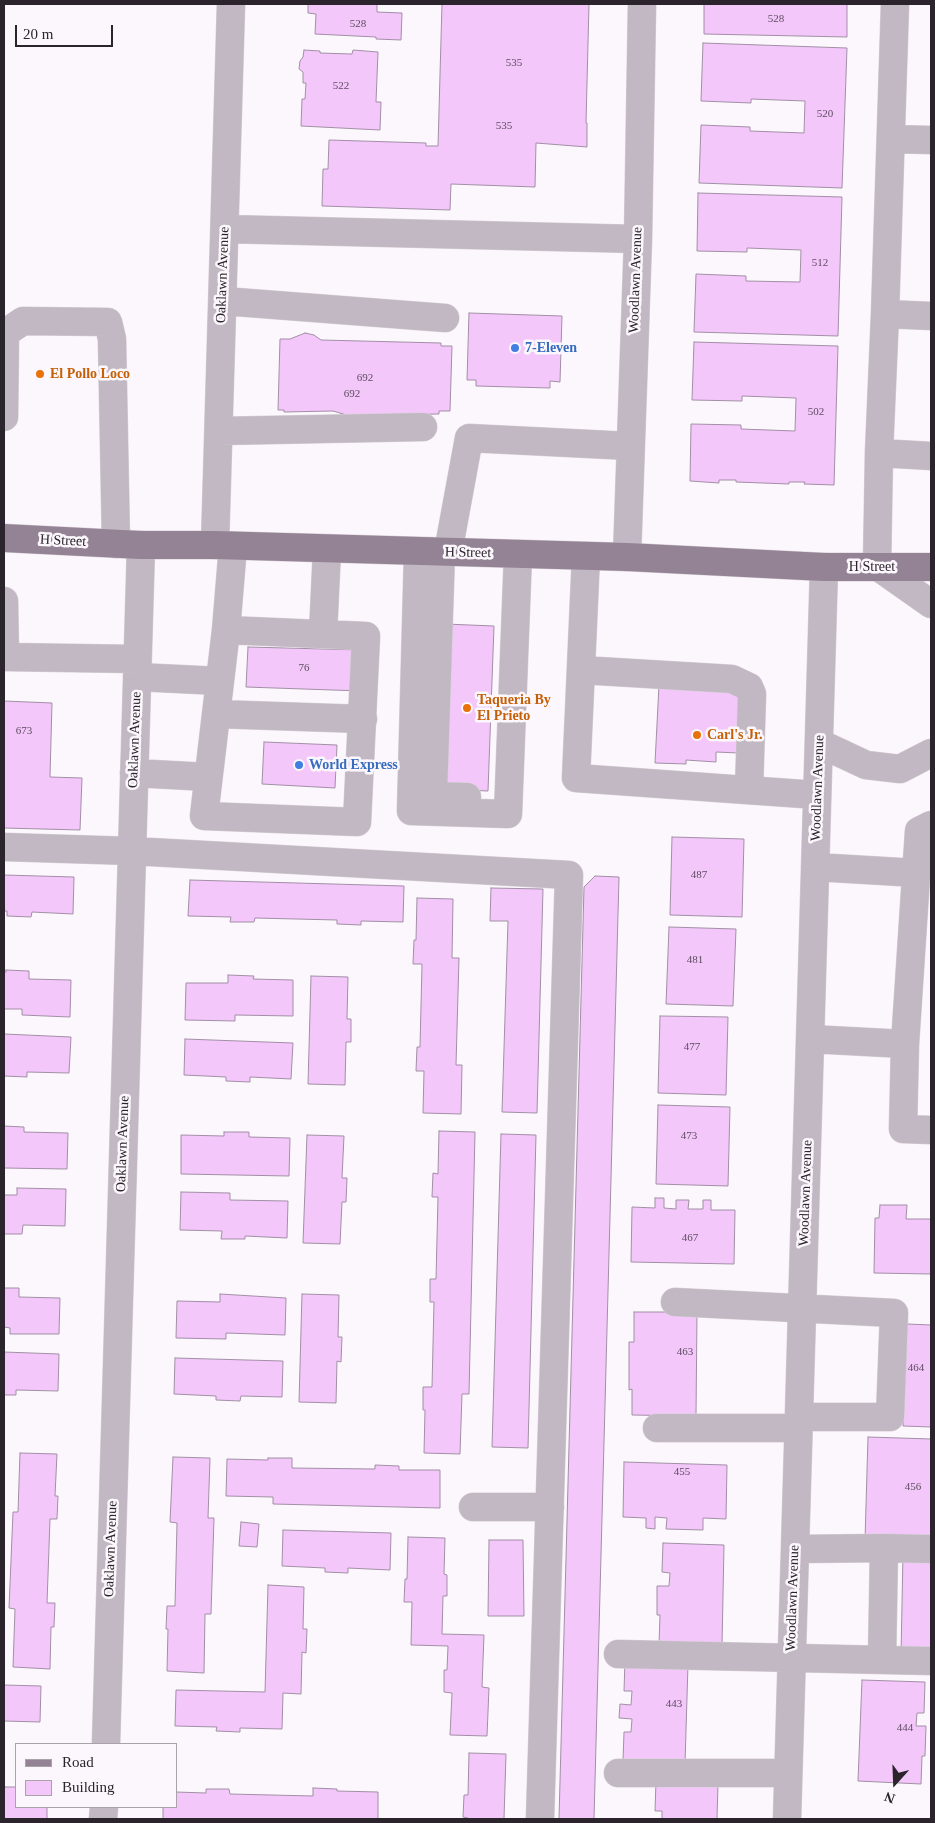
<!DOCTYPE html>
<html>
<head>
<meta charset="utf-8">
<style>
	body { margin:0 }
	#map { position:relative; width:935px; height:1823px; overflow:hidden; background:#fcf7fc; font-family:Georgia,serif }
	canvas { display:block }
	.frame { position:absolute; inset:0; border:5px solid #2c242d; pointer-events:none }
	.legend { position:absolute; left:15px; top:1743px; width:162px; height:65px; box-sizing:border-box; background:#fcf7fc; border:1px solid #a9a3a9; margin:0; padding:6px 9px; list-style:none; font-size:15px; color:#2c242d }
	.legend li { display:flex; align-items:center; gap:10px; height:25px }
	.legend b { width:25px; border:1px solid #a9a3a9 }
	.north { position:absolute; left:870px; top:1758px; width:50px; height:50px; -webkit-text-stroke:4px #fcf7fc; paint-order:stroke; rotate:200deg; font-size:14px; font-weight:700; line-height:20px; text-align:center; color:#2c242d }
	.north::after { content:''; display:block; margin:auto; width:18px; height:22px; background:#2c242d; clip-path:polygon(50% 0,100% 100%,50% 72%,0 100%) }
	.scale { position:absolute; left:15px; top:25px; width:98px; height:22px; box-sizing:border-box; border:2px solid #2c242d; border-top:0; padding-left:6px; font-size:15px; line-height:18px; white-space:nowrap; color:#2c242d; -webkit-text-stroke:4px #fcf7fc; paint-order:stroke }
</style>
</head>
<body>
<div id="map">
<canvas width="935" height="1823"></canvas>
<div class="frame"></div>
<ul class="legend">
<li><b style="height:6px;background:#948295"></b>Road</li>
<li><b style="height:14px;background:#f3c7fa"></b>Building</li>
</ul>
<div class="north">N</div>
<div class="scale">20 m</div>
</div>
<script>
const context = document.querySelector('canvas').getContext('2d');
context.lineJoin = 'round';
function fillPath(path, color) { context.fillStyle = color; context.fill(path, 'evenodd'); }
const shape = rows => new Path2D(rows.map(r => 'M' + r).join(''));
function strokePath(path, color, width, dash) { context.strokeStyle = color; context.lineWidth = width; context.lineCap = dash ? 'butt' : 'round'; context.setLineDash(dash || []); context.stroke(path); }
function label(font, color, halo, rows, align = 'center') {
  context.font = font + ' Georgia,serif'; context.lineWidth = 5; context.setLineDash([]); context.textBaseline = 'middle'; context.strokeStyle = halo; context.fillStyle = color; for (const [text, x, y, turn = 0] of rows) {
    context.save(); context.translate(x, y); context.rotate((+turn || 0) * Math.PI / 180); context.textAlign = isNaN(turn) ? turn : align; if (halo) context.strokeText(text, 0, 0); context.fillText(text, 0, 0); context.restore();
  }
}
const building = shape([
	[308,4,377,4,377,12,402,13,401,40,376,39,376,37,315,34,316,14,308,13,308,4],
	[442,4,589,4,586,123,587,123,587,147,536,143,535,187,451,184,450,210,322,206,323,169,328,169,329,140,426,143,426,146,438,146,442,4],
	[704,4,847,4,847,37,704,34,704,4],
	[703,43,847,48,842,188,699,183,701,125,750,127,750,131,804,133,805,101,751,99,751,103,701,101,703,43],
	[304,50,320,51,320,53,352,54,353,50,378,52,376,102,381,102,380,130,301,126,302,99,305,99,306,83,303,83,303,72,299,69,300,61,303,57,304,50],
	[698,193,842,197,838,336,694,332,696,274,746,276,746,281,800,282,801,250,747,248,747,252,697,251,698,193],
	[469,313,562,316,560,382,550,381,550,388,476,386,476,380,467,380,469,313],
	[305,333,314,335,321,340,441,343,441,346,452,346,450,411,439,411,439,414,350,416,333,411,284,412,284,410,278,410,280,339,290,339,305,333],
	[694,342,838,346,834,485,804,484,805,482,789,482,789,484,736,482,736,480,719,480,719,483,690,481,691,424,741,425,741,429,795,431,796,398,742,396,742,401,692,400,694,342],
	[445,624,494,626,488,791,439,789,445,624],
	[248,647,362,650,361,691,246,687,248,647],
	[659,685,749,689,738,753,716,752,716,762,686,760,686,764,655,763,659,685],
	[4,701,52,703,50,777,82,778,80,830,4,828,4,701],
	[264,742,337,745,335,788,262,784,264,742],
	[672,837,744,839,742,917,670,915,672,837],
	[4,875,74,877,73,914,32,912,31,917,7,916,7,911,4,911,4,875],
	[595,876,619,877,594,1819,559,1819,584,887,595,876],
	[190,880,404,886,403,922,361,921,361,925,337,924,337,920,255,918,254,922,230,922,231,917,188,916,190,880],
	[491,888,543,889,537,1113,502,1112,508,921,490,921,491,888],
	[417,898,453,899,452,958,459,958,456,1065,462,1065,461,1114,423,1113,424,1071,416,1071,417,1047,420,1047,422,964,413,964,414,940,416,940,417,898],
	[669,927,736,929,733,1006,666,1004,669,927],
	[6,970,29,971,29,979,71,980,70,1017,22,1015,22,1009,4,1009,4,972,6,972,6,970],
	[228,975,254,976,253,979,293,980,293,1016,235,1015,235,1021,185,1020,186,983,228,983,228,975],
	[311,976,348,977,347,1019,351,1019,351,1042,346,1042,345,1085,308,1084,311,976],
	[660,1016,728,1017,726,1095,658,1093,660,1016],
	[4,1034,71,1037,69,1073,27,1072,27,1077,4,1076,4,1034],
	[185,1039,293,1043,291,1079,250,1077,250,1082,226,1081,226,1077,184,1075,185,1039],
	[658,1105,730,1107,728,1186,656,1184,658,1105],
	[4,1126,24,1127,24,1132,68,1133,67,1169,4,1168,4,1126],
	[439,1131,475,1132,469,1394,462,1394,460,1454,424,1453,425,1410,423,1410,423,1387,432,1387,434,1302,430,1302,430,1279,436,1279,438,1197,432,1197,433,1173,438,1174,439,1131],
	[224,1132,249,1132,249,1137,290,1138,289,1176,181,1174,181,1135,224,1136,224,1132],
	[501,1134,536,1135,528,1448,492,1447,501,1134],
	[307,1135,344,1136,342,1178,347,1178,346,1202,342,1202,340,1244,303,1243,307,1135],
	[17,1188,66,1189,65,1226,23,1225,22,1234,4,1234,4,1195,17,1195,17,1188],
	[181,1192,230,1193,230,1200,288,1201,287,1238,245,1236,245,1239,221,1239,222,1231,180,1230,181,1192],
	[655,1198,664,1198,664,1208,676,1209,676,1200,689,1200,688,1209,703,1209,703,1200,711,1200,711,1210,735,1210,734,1264,631,1262,632,1207,655,1208,655,1198],
	[880,1205,907,1205,906,1219,931,1219,931,1274,874,1273,875,1218,879,1218,880,1205],
	[4,1288,19,1288,19,1297,60,1298,59,1334,10,1334,10,1328,4,1327,4,1288],
	[220,1294,286,1298,285,1335,226,1333,226,1339,176,1338,177,1301,220,1302,220,1294],
	[302,1294,339,1295,338,1337,342,1337,341,1362,337,1361,336,1403,299,1402,302,1294],
	[634,1312,697,1312,696,1416,632,1415,632,1389,629,1390,629,1342,634,1342,634,1312],
	[907,1324,931,1325,931,1427,903,1426,907,1324],
	[4,1352,59,1354,58,1391,16,1390,16,1395,4,1395,4,1352],
	[175,1358,283,1361,282,1397,241,1396,240,1401,216,1400,216,1396,174,1394,175,1358],
	[868,1437,931,1439,931,1537,865,1540,868,1437],
	[20,1453,57,1454,55,1496,58,1496,57,1519,50,1519,47,1603,55,1603,54,1627,51,1627,50,1669,13,1667,15,1609,9,1608,13,1512,18,1512,20,1453],
	[173,1457,210,1458,208,1518,214,1518,211,1614,205,1614,204,1673,167,1671,168,1629,166,1629,167,1606,175,1606,177,1523,170,1522,173,1457],
	[268,1458,292,1458,292,1468,375,1469,375,1465,399,1466,399,1470,440,1470,440,1508,273,1504,273,1497,226,1496,227,1459,268,1460,268,1458],
	[624,1462,727,1465,726,1519,703,1518,703,1530,666,1529,667,1518,655,1517,655,1529,646,1528,646,1518,623,1517,624,1462],
	[241,1522,259,1524,257,1547,239,1546,241,1522],
	[283,1530,391,1533,390,1570,348,1568,348,1573,325,1572,325,1568,282,1566,283,1530],
	[408,1537,445,1538,444,1574,447,1575,447,1596,443,1596,442,1634,484,1635,482,1687,489,1688,487,1736,450,1735,452,1693,444,1692,444,1670,447,1670,448,1646,411,1645,412,1602,404,1602,405,1579,407,1579,408,1537],
	[489,1540,523,1540,524,1616,488,1616,489,1540],
	[663,1543,724,1545,722,1646,659,1644,660,1615,657,1615,657,1586,669,1586,670,1573,662,1572,663,1543],
	[903,1554,931,1555,931,1657,901,1656,903,1554],
	[268,1585,304,1587,303,1629,307,1629,306,1653,302,1652,301,1694,283,1693,282,1729,240,1728,240,1732,216,1731,217,1727,175,1726,176,1690,265,1692,268,1585],
	[625,1661,688,1664,685,1764,623,1761,624,1732,631,1732,632,1719,619,1718,620,1704,631,1705,632,1691,624,1691,625,1661],
	[862,1680,925,1682,924,1713,917,1713,916,1726,926,1726,925,1756,922,1756,921,1784,858,1781,862,1680],
	[4,1685,41,1686,40,1722,4,1721,4,1685],
	[469,1753,506,1754,504,1819,468,1819,468,1818,463,1817,464,1795,468,1795,469,1753],
	[656,1781,718,1783,717,1819,662,1819,662,1811,655,1811,656,1781],
	[4,1784,5,1787,16,1787,16,1807,47,1807,47,1819,4,1819,4,1784],
	[313,1788,337,1789,337,1791,378,1792,378,1819,163,1819,163,1807,176,1807,176,1792,206,1793,206,1789,229,1789,230,1794,313,1796,313,1788]
]);
fillPath(building, '#f3c7fa');
strokePath(building, '#a28fa6', 1);
const minor = shape([
	[895,4,885,314,879,453,877,566,931,604],
	[891,139,931,140],
	[225,229,638,239],
	[223,301,445,318],
	[885,314,931,316],
	[4,417,5,333,23,321,108,322,112,339,116,544],
	[219,431,423,427],
	[879,453,931,456],
	[215,545,231,4],
	[418,552,411,811,508,814,518,554],
	[441,552,433,796,467,797],
	[448,552,469,438,630,446],
	[586,556,576,778,817,795],
	[627,557,638,239,642,4],
	[4,601,5,657,137,659],
	[226,630,366,636,357,822,204,816,226,630,233,546],
	[323,634,327,549],
	[581,670,732,679,749,687,752,694,749,790],
	[137,677,220,681],
	[216,714,363,719],
	[819,743,866,765,900,769,931,753],
	[134,773,208,777],
	[931,825,919,831,905,1044,903,1129,931,1130],
	[4,847,132,851,569,875,540,1819],
	[815,867,917,873],
	[810,1039,905,1044],
	[675,1302,894,1313,890,1417,799,1417],
	[657,1428,798,1428],
	[473,1507,550,1507],
	[884,1548,931,1549],
	[795,1549,884,1548,882,1660],
	[618,1654,931,1661],
	[106,1744,141,545],
	[618,1773,788,1773],
	[103,1819,104,1807],
	[787,1819,824,567]
]);
const major = shape([
	[4,538,141,545,215,545,627,557,824,567,931,567]
]);
strokePath(minor, '#d7d1d7', 29);
strokePath(major, '#d7d1d7', 29);
strokePath(minor, '#c2b8c3', 28);
strokePath(major, '#948295', 28);
for (const [x, y, r, color] of [
	[515,348,5,"#3f7fe0"],
	[40,374,5,"#e8710a"],
	[467,708,5,"#e8710a"],
	[697,735,5,"#e8710a"],
	[299,765,5,"#3f7fe0"]
]) { const dot = new Path2D(); dot.arc(x, y, r, 0, 2 * Math.PI); context.fillStyle = color; context.fill(dot); strokePath(dot, '#fcf7fc', 2); }
label('11px', '#5e4d60', null, [
	["528",776,19],
	["528",358,24],
	["535",514,63],
	["522",341,86],
	["520",825,114],
	["535",504,126],
	["512",820,263],
	["692",365,378],
	["692",352,394],
	["502",816,412],
	["76",304,668],
	["673",24,731],
	["487",699,875],
	["481",695,960],
	["477",692,1047],
	["473",689,1136],
	["467",690,1238],
	["463",685,1352],
	["464",916,1368],
	["455",682,1472],
	["456",913,1487],
	["443",674,1704],
	["444",905,1728]
]);
label('14px', '#2c242d', '#fcf7fc', [
	["Oaklawn Avenue",223,275,-88],
	["Woodlawn Avenue",636,280,-88],
	["H Street",63,541,3],
	["H Street",468,553,1],
	["H Street",872,567],
	["Oaklawn Avenue",135,740,-88],
	["Woodlawn Avenue",818,788,-88],
	["Oaklawn Avenue",123,1144,-88],
	["Woodlawn Avenue",806,1193,-88],
	["Oaklawn Avenue",111,1549,-88],
	["Woodlawn Avenue",793,1598,-88]
]);
label('bold 14px', '#366cbe', '#fcf7fc', [
	["7-Eleven",525,348],
	["World Express",309,765]
], 'left');
label('bold 14px', '#c56008', '#fcf7fc', [
	["El Pollo Loco",50,374],
	["Taqueria By",477,700],
	["El Prieto",477,716],
	["Carl's Jr.",707,735]
], 'left');
</script>
</body>
</html>
